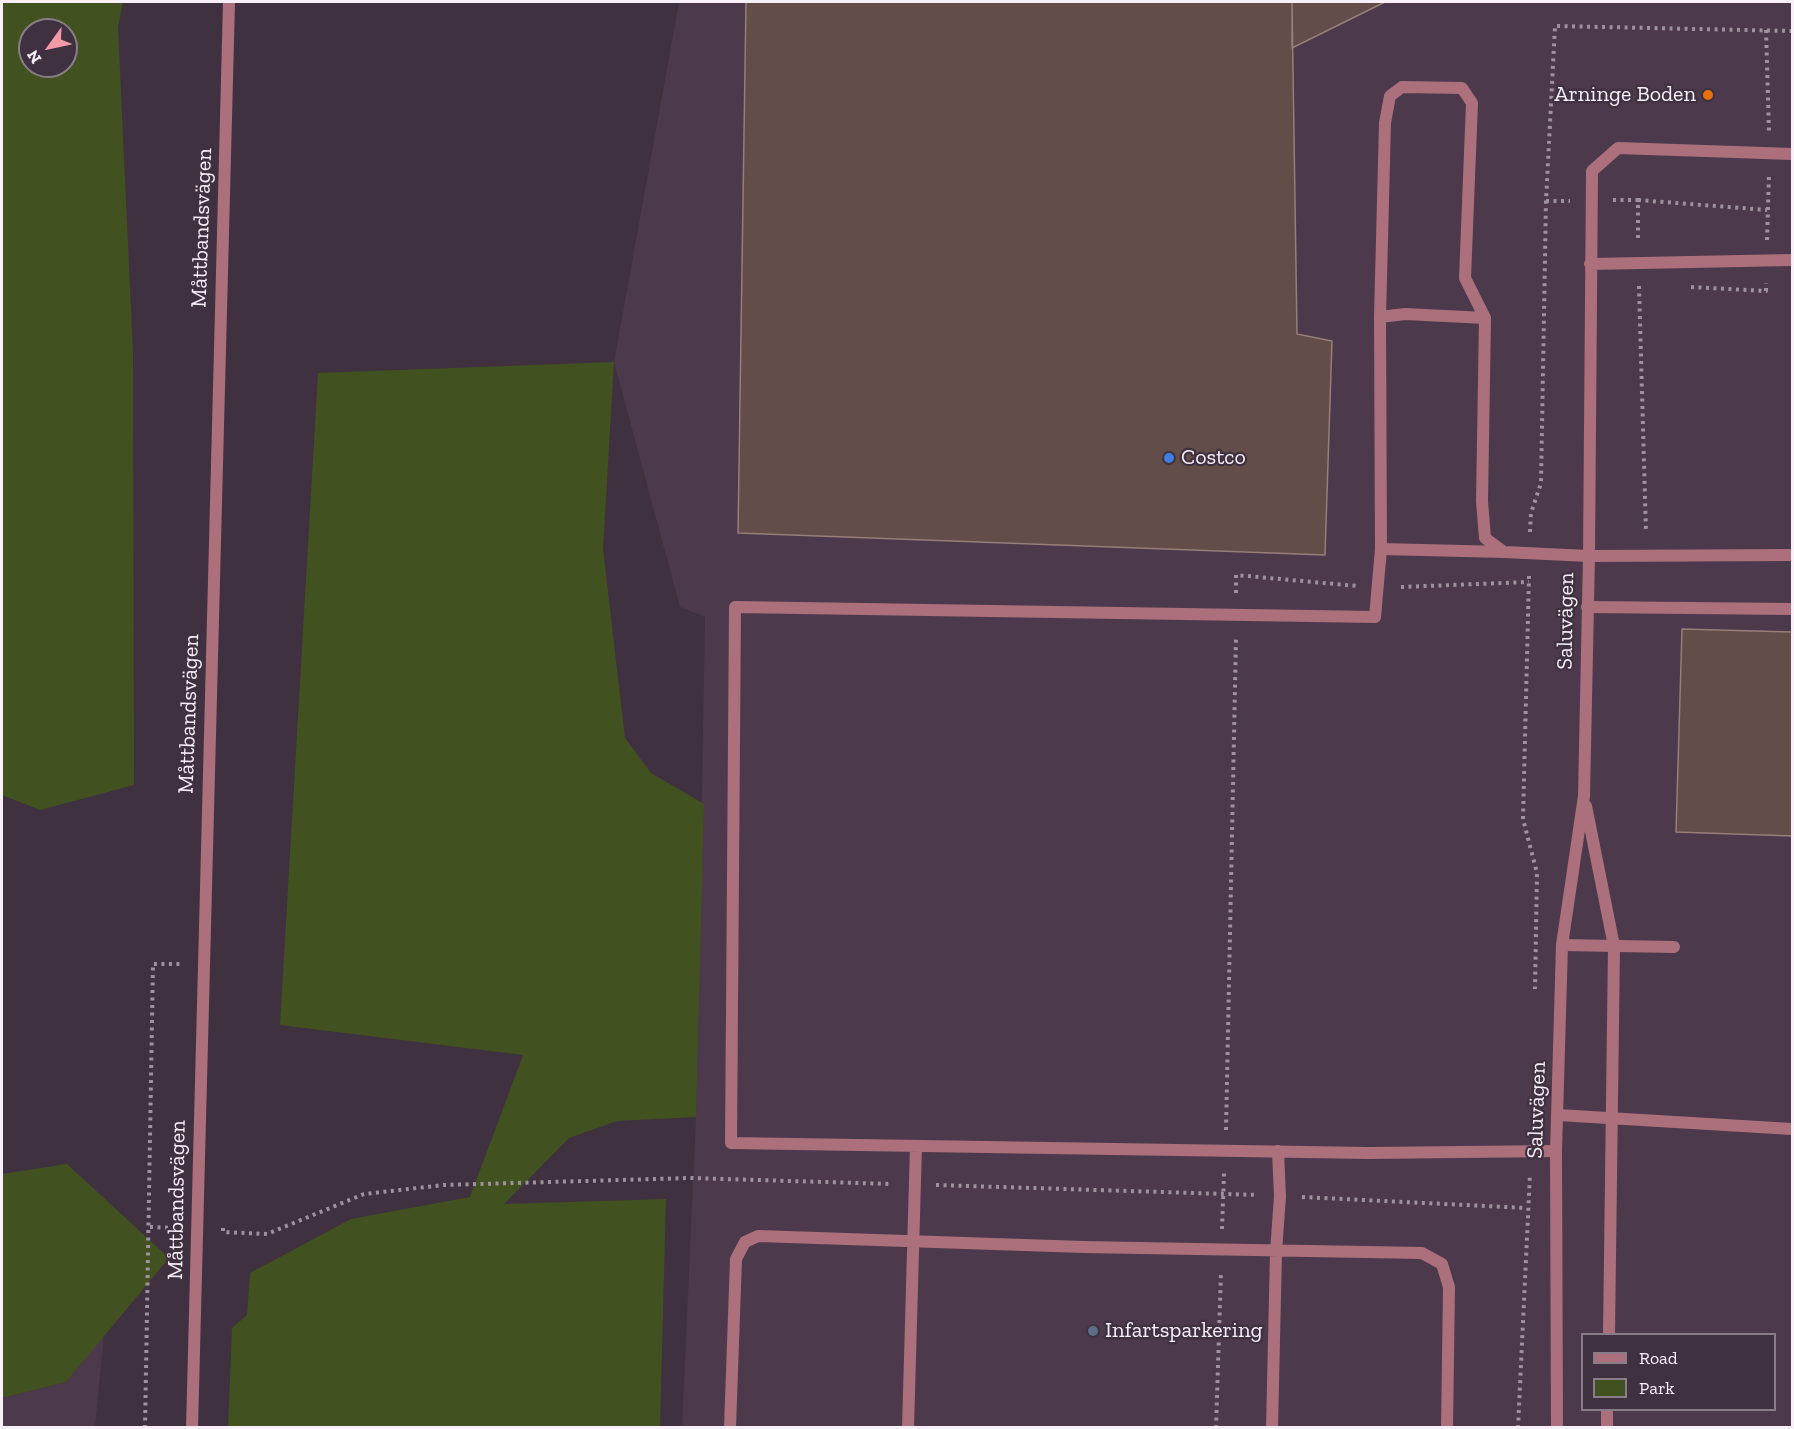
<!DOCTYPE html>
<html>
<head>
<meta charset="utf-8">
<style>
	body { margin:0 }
	#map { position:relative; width:1794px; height:1429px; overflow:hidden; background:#3f313f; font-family:"Zilla Slab",serif }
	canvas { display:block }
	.frame { position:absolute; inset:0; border:3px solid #f8eff8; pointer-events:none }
	.legend { position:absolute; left:1581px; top:1333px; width:195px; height:78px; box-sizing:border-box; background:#3f313f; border:2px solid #897d89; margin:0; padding:8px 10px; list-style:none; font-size:18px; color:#f8eff8 }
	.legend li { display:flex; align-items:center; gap:12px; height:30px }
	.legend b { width:30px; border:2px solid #897d89 }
	.north { position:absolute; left:18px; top:18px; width:60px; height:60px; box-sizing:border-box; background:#3f313f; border:2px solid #897d89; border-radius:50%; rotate:237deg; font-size:16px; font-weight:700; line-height:24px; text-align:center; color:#f8eff8 }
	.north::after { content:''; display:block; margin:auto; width:21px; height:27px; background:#f49aa6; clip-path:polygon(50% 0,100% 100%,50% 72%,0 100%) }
</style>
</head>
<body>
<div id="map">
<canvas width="1794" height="1429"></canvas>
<div class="frame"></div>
<ul class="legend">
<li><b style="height:8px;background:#ab707b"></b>Road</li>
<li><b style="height:16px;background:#415220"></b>Park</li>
</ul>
<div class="north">N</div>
</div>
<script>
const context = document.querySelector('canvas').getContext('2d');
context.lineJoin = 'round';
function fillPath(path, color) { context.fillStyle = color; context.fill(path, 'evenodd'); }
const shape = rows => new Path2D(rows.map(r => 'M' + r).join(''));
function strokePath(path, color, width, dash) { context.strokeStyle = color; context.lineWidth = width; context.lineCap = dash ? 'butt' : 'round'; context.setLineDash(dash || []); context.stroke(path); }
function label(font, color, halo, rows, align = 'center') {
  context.font = font + ' "Zilla Slab",serif'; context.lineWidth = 4.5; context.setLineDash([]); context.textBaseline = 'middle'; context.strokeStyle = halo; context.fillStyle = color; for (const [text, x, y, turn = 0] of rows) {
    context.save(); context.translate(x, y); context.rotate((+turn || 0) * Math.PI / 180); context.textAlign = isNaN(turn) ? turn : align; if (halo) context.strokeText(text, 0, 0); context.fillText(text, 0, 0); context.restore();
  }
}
fillPath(shape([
	[679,2,1792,2,1792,1427,682,1427,696,1117,705,617,680,607,614,362],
	[1582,1334,1774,1334,1774,1410,1582,1410],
	[104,1336,95,1427,2,1427,2,1398,66,1382]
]), '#4c394b');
fillPath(shape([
	[2,2,123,2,118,27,133,353,134,785,40,810,2,795],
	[30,30,66,30,66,66,30,66],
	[614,362,603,549,625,738,651,773,704,804,696,1117,617,1121,569,1138,504,1204,666,1199,660,1427,228,1427,232,1328,247,1315,250,1273,351,1219,470,1197,523,1055,280,1025,318,373],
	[67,1164,169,1258,66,1382,2,1398,2,1174]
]), '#415220');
const building = shape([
	[746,2,1292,2,1297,334,1332,341,1325,555,738,533,746,2],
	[1292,2,1385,2,1292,48,1292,2],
	[1682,629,1792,632,1792,836,1676,832,1682,629]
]);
fillPath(building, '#624d48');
strokePath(building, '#967f79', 1.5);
strokePath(shape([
	[1766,30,1769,132],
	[1613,200,1638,200,1638,240],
	[1638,200,1767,210],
	[1546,201,1570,201],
	[1767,240,1769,175],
	[1639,286,1646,533],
	[1691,287,1766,291,1766,283],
	[1530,532,1531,513,1541,483,1546,201,1555,26,1792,31],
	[1529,576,1523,819,1537,873,1535,989],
	[1401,587,1529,582],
	[1236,593,1236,575,1357,586],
	[1226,1130,1236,637],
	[936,1185,1258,1195],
	[1302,1197,1526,1208],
	[150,1227,175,1228],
	[223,1228,223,1232,267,1234,364,1194,444,1185,690,1178,892,1184],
	[1222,1229,1224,1173],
	[145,1428,153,964,181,964],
	[1216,1428,1221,1272],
	[1518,1428,1530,1174]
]), '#9e929e', 4, [3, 4.5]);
strokePath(shape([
	[1590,264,1792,260],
	[1380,317,1381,549],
	[1485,318,1405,314,1380,317,1385,123,1390,96,1402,87,1462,88,1472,103,1465,278,1485,318,1482,501,1485,538,1504,552,1589,556,1592,171,1618,148,1792,154],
	[1504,552,1381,549,1375,617,735,607,731,1143,1368,1153,1556,1151],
	[1587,607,1792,609],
	[1562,945,1674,947],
	[1558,1115,1792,1129],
	[192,1428,229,2],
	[730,1428,736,1259,745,1242,758,1236,1083,1247,1422,1253,1442,1264,1449,1287,1447,1428],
	[908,1428,916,1146],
	[1272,1428,1276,1252,1280,1196,1278,1151]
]), '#ab707b', 12);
strokePath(shape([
	[1586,806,1614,946,1609,1334],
	[1557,1428,1556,1151,1562,945,1584,796,1589,556,1792,555],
	[1607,1428,1607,1410]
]), '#ab707b', 12);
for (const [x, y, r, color] of [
	[1708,95,6,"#e8710a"],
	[1169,458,6,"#3f7fe0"],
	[1093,1331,6,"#5c6f8a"]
]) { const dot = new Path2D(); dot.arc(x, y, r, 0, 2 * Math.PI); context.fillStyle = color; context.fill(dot); strokePath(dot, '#3f313f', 2); }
label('22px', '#f8eff8', '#3f313f', [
	["Arninge Boden",1696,95,"right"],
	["Costco",1181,458],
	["Infartsparkering",1105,1331]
], 'left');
label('22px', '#f8eff8', '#3f313f', [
	["Måttbandsvägen",202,228,-88],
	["Saluvägen",1566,621,-89],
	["Måttbandsvägen",189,714,-88],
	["Saluvägen",1537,1110,-88],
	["Måttbandsvägen",177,1200,-89]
]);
</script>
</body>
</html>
